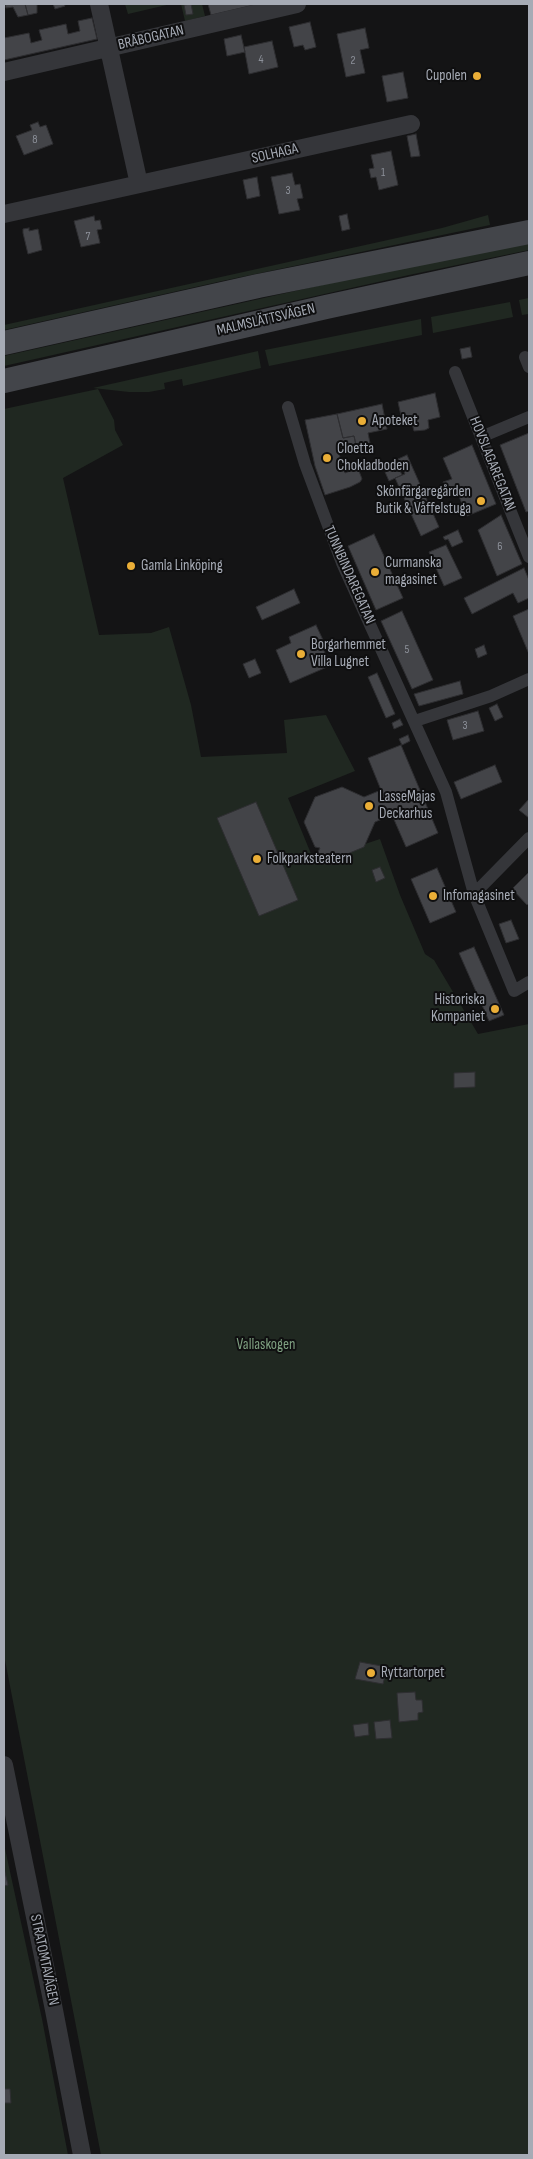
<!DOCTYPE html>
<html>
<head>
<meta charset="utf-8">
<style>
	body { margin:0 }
	#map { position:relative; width:533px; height:2159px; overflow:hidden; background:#141415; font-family:"Sofia Sans Condensed",sans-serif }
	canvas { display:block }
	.frame { position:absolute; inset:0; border:5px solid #a6abb5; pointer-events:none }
</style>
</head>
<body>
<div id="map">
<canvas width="533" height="2159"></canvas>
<div class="frame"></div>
</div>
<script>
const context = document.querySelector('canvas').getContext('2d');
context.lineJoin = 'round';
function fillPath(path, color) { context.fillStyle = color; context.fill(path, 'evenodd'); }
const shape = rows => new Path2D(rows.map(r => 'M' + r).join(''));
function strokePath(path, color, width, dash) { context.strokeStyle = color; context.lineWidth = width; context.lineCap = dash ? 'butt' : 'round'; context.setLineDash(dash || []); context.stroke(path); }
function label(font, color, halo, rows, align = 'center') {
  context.font = font + ' "Sofia Sans Condensed",sans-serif'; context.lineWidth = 4; context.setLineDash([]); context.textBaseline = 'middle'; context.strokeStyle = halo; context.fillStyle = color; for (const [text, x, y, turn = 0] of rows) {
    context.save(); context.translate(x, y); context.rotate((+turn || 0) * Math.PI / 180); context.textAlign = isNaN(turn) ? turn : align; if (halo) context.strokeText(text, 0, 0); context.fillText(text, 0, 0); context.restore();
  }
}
fillPath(shape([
	[125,4,171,4,128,14],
	[181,4,202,4,205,16,185,21],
	[488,215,490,225,222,281,4,330,4,325,442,228],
	[529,242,529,250,409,275,4,366,4,356,407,266],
	[529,298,529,314,522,315,519,300],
	[510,302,513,317,433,333,431,317],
	[421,319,422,335,269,366,265,350],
	[258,351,261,368,183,386,182,379,164,383,165,389,149,392,129,392,93,388],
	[98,389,114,420,115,430,123,445,63,478,99,635,151,633,169,627,191,705,201,757,287,753,284,720,326,715,355,771,288,798,314,861,380,839,400,895,425,954,434,960,478,1034,529,1024,529,2155,101,2155,4,1655,4,409],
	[4,1844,42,2019,68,2155,4,2155]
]), '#202821');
const building = shape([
	[5,4,25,4,28,15,18,17,13,7,6,8,5,4],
	[25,4,37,4,37,13,28,15,25,4],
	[53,4,64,4,65,6,55,9,53,4],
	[191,4,193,14,186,15,184,5,191,4],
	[208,4,258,4,211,15,208,4],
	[92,18,97,39,4,60,4,38,29,33,31,43,42,40,39,30,66,24,68,34,80,31,78,21,92,18],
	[310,22,316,47,305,50,303,45,294,47,289,27,310,22],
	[365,28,369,48,360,50,365,73,346,77,337,34,365,28],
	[241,35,245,52,227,56,224,39,241,35],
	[272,41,278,67,249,74,244,47,272,41],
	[403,72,408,98,387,102,382,76,403,72],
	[38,122,40,127,46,125,53,144,24,155,16,136,32,130,30,125,38,122],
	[416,134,420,156,411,157,407,136,416,134],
	[391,151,398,185,379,190,376,177,371,178,369,169,374,168,371,155,391,151],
	[292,173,295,185,300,184,303,198,297,199,300,210,279,214,271,177,292,173],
	[257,177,260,196,247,199,243,180,257,177],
	[347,214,350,229,342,231,339,216,347,214],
	[94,216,95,221,100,220,102,229,97,230,100,243,81,247,74,221,94,216],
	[29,228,29,231,38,229,42,250,28,254,23,233,23,229,29,228],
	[470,347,472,357,462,359,460,349,470,347],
	[435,393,440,417,428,420,429,428,425,430,414,431,412,423,403,425,398,402,435,393],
	[382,404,387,429,368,433,370,443,356,445,354,436,343,438,337,414,382,404],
	[337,414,343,438,354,436,356,445,338,451,345,473,355,469,359,471,362,479,360,482,350,487,325,495,315,466,305,420,337,414],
	[529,433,529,511,526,512,500,445,529,433],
	[472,445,496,504,467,516,458,494,449,497,443,482,452,479,443,458,472,445],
	[407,455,439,527,421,536,395,478,405,474,398,459,407,455],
	[398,466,402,475,389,481,385,472,398,466],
	[501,515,522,564,497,576,478,530,501,515],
	[458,530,463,542,452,547,448,539,445,540,443,537,458,530],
	[374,534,403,598,376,610,348,546,374,534],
	[446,545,462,578,444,586,429,552,446,545],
	[524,568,529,580,529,598,518,603,513,593,472,614,464,598,524,568],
	[294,589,300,603,262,620,256,607,294,589],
	[529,609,529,654,513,616,529,609],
	[402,611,433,680,412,689,381,621,402,611],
	[316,625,323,640,320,641,327,658,327,667,290,683,276,650,291,643,289,637,316,625],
	[484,645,487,654,478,658,475,649,484,645],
	[255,659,261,673,249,678,243,664,255,659],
	[377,673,395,714,386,718,368,677,377,673],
	[460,681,463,694,419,706,414,694,460,681],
	[497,704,503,717,495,721,489,708,497,704],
	[478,711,484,731,453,740,447,720,478,711],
	[400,719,403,725,394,729,392,723,400,719],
	[408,735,410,741,402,745,399,739,408,735],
	[401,745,438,833,406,847,392,815,375,822,364,847,340,857,335,855,331,865,315,858,320,848,315,847,304,822,315,797,342,787,364,797,381,790,368,758,401,745],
	[495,765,502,782,461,799,454,782,495,765],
	[529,799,529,818,519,810,529,799],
	[256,802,298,900,259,916,217,818,256,802],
	[380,867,385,878,376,882,372,870,380,867],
	[437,868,456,912,430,923,411,879,437,868],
	[529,872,529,903,527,905,512,889,529,872],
	[511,920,519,939,506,943,499,924,511,920],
	[474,947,504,1015,489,1021,459,953,474,947],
	[475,1072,475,1087,454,1088,454,1073,475,1072],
	[360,1662,387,1667,383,1684,355,1679,360,1662],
	[415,1692,416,1700,422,1700,423,1712,418,1713,418,1720,399,1722,397,1693,415,1692],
	[390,1720,392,1738,376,1739,374,1722,390,1720],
	[368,1723,369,1735,355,1737,353,1725,368,1723],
	[4,1868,8,1885,4,1886,4,1868],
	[4,2089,10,2089,11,2103,4,2103,4,2089]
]);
fillPath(building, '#434448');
strokePath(building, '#2e2e31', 1);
strokePath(shape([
	[525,357,529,367],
	[455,372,529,557],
	[288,407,305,464,342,563,446,792,474,894,514,991,529,982],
	[481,437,529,417],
	[415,721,491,696,529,679],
	[474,894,529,838]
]), '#35363a', 12);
strokePath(shape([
	[99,4,139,184],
	[4,72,297,4],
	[4,214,411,124],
	[4,1765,54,2010,82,2155]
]), '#35363a', 18);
strokePath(shape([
	[4,343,258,286,529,232],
	[4,381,326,307,529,263]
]), '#43454a', 24);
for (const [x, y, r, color] of [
	[477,76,5,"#eaae37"],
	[362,421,5,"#eaae37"],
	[327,458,5,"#eaae37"],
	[481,501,5,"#eaae37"],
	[131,566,5,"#eaae37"],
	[375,572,5,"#eaae37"],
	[301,654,5,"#eaae37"],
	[369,806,5,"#eaae37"],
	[257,859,5,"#eaae37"],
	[433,896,5,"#eaae37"],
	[495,1009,5,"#eaae37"],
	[371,1673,5,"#eaae37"]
]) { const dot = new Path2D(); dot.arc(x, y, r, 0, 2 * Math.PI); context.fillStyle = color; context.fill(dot); strokePath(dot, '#0f0f10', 2); }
label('12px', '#8d919a', null, [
	["4",261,60],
	["2",353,61],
	["8",35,140],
	["1",383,173],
	["3",288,191],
	["7",88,237],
	["6",500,547],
	["5",407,650],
	["3",465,726]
]);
label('15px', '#a6abb5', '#0f0f10', [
	["BRÅBOGATAN",151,38,-13],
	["SOLHAGA",275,154,-13],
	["MALMSLÄTTSVÄGEN",266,320,-13],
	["HOVSLAGAREGATAN",492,464,68],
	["TUNNBINDAREGATAN",349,575,66],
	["STRATOMTAVÄGEN",44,1960,78]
]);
label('15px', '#a6abb5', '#0f0f10', [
	["Cupolen",467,76,"right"],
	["Apoteket",372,421],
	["Cloetta",337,449],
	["Chokladboden",337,466],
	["Skönfärgaregården",471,492,"right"],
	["Butik & Våffelstuga",471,509,"right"],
	["Curmanska",385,563],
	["magasinet",385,580],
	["Gamla Linköping",141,566],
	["Borgarhemmet",311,645],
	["Villa Lugnet",311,662],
	["LasseMajas",379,797],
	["Deckarhus",379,814],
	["Folkparksteatern",267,859],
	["Infomagasinet",443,896],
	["Historiska",485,1000,"right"],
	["Kompaniet",485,1017,"right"],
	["Ryttartorpet",381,1673]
], 'left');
label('15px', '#7e9f80', '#0f0f10', [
	["Vallaskogen",266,1345]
]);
</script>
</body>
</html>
